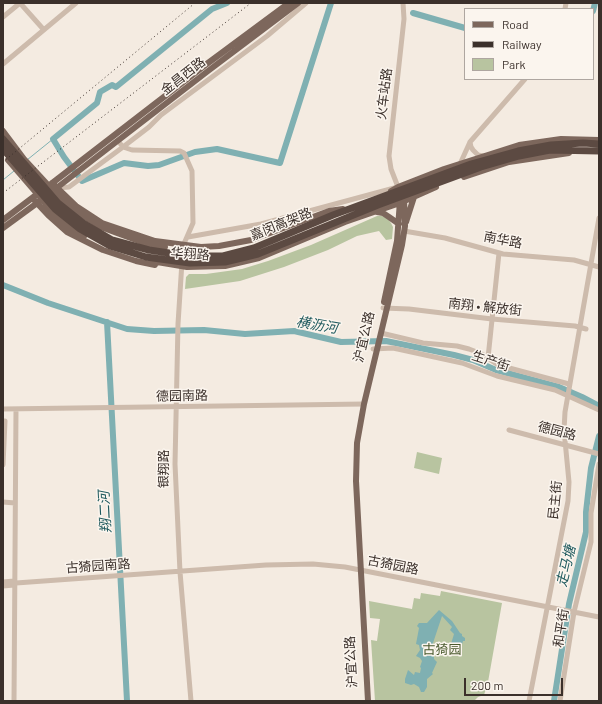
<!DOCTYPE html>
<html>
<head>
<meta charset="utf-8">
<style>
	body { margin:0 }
	#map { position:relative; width:602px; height:704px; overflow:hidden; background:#f4ebe1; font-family:Barlow,sans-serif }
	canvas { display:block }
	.frame { position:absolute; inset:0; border:4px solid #3b302b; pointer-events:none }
	.legend { position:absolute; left:464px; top:8px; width:130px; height:72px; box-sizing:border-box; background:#fbf5ee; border:1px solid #aea6a0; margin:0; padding:5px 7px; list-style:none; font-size:12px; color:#3b302b }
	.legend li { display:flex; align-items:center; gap:8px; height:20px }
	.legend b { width:20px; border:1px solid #aea6a0 }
	.scale { position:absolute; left:464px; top:678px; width:99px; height:18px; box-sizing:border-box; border:2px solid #3b302b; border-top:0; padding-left:5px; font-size:12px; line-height:14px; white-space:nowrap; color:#3b302b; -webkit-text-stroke:3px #fbf5ee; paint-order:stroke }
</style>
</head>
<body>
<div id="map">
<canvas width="602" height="704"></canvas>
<div class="frame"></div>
<ul class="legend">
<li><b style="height:5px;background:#7d675c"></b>Road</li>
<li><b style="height:5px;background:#3b302b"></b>Railway</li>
<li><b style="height:11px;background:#b8c4a0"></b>Park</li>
</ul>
<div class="scale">200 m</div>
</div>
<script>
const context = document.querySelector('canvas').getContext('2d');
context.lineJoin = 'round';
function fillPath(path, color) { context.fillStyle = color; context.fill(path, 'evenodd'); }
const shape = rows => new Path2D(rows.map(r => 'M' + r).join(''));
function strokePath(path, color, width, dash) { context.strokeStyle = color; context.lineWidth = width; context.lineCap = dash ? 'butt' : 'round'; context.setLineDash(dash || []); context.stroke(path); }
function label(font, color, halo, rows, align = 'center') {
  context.font = font + ' Barlow,"Noto Sans SC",sans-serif'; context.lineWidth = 3; context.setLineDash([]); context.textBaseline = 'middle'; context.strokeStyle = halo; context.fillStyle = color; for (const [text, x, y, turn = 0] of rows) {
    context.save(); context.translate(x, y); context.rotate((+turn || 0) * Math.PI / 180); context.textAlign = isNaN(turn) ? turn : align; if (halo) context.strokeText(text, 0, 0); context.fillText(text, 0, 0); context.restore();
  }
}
fillPath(shape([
	[377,216,382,216,387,218,391,223,393,227,392,239,386,240,379,231,357,236,328,250,284,267,240,281,185,289,186,277,189,274,206,274,242,269,268,261,311,245],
	[417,452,442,458,439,474,414,468],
	[441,591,502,603,488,682,484,695,478,697,474,701,375,701,371,640,377,641,380,619,370,618,369,601,412,609,414,598,420,599,421,593,440,596]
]), '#b8c4a0');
fillPath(shape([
	[439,610,452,621,460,633,462,634,462,636,465,638,465,641,463,641,460,651,452,650,451,644,454,634,450,630,452,627,442,616,430,652,434,655,434,659,437,662,432,673,433,674,427,679,427,687,424,692,421,692,419,687,414,684,411,685,405,683,405,679,408,670,414,675,415,672,420,673,421,668,420,667,422,661,420,658,416,656,420,650,419,645,416,644,419,628,417,626,419,623,427,623]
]), '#7fb0b2');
strokePath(shape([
	[27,160,53,139],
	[3,180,14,171]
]), '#7fb0b2', 1);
strokePath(shape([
	[227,3,212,9,116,87,112,85,100,92,97,103,53,139,64,157,82,181,124,163,148,166,159,165,195,152,217,149,280,163,331,3],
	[593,11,595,3],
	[413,13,465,28],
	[3,285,48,303,127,329,154,331,204,330,245,334,294,331,341,342,386,341,454,355,473,360,496,370,559,387,582,397,599,406],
	[107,322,127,701],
	[554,701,569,604,586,532,586,512,591,468,599,436]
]), '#7fb0b2', 6);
strokePath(shape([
	[20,3,44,30],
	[565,9,566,3],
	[3,17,20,3],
	[3,64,76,3],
	[118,141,123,147,132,150,180,151,184,153,192,171,193,223,183,246,178,324,175,464,180,572,191,701],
	[470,142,525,79],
	[460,164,470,142,471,147,473,150,478,155,483,156],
	[57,188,69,187,123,147,149,127,161,115,267,36,306,3],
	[404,231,445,238,503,254,574,260,599,267],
	[188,237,261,224,398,187,391,169,389,156,404,19,403,3],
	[383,308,409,309,492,319,575,326,586,329],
	[381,333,423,343,457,346,469,349,482,354,498,365,569,384],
	[373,349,393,348,462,363,497,376,555,390,599,410],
	[488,358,499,253],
	[3,409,364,404],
	[3,421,5,421,3,465],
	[509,430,599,454],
	[3,502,15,503],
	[3,582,14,581,16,583],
	[3,586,14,585,16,583,266,565,313,564,345,567,599,617],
	[14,701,16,409],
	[529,701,568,501,569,482,564,430,565,412,599,218],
	[560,701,574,612,591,542,591,513,599,464]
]), '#cdbbac', 5);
strokePath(shape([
	[3,131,24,159,60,198,80,214,101,227,117,233,150,245,165,247],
	[8,160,52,211,72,229,85,235],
	[464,177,509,162,569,153],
	[52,183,76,206,102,223,155,241,201,247,219,246,251,240,329,211,343,209],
	[51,184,204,66,289,3],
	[54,190,208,71,298,3],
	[391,191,398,187,444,169,519,145,561,139,599,140],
	[35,201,48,215,67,232,103,250,136,261,155,265],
	[377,212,383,213,389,217,399,224],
	[3,220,40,192],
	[406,222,414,197],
	[3,228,44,198],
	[151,261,187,267,225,266,259,258,345,222,400,203,436,187],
	[384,302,397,241,400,201],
	[368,701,356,481,357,443,364,404,402,245,405,226,404,198]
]), '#7d675c', 6);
strokePath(shape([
	[3,139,58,203,83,223,112,240,149,250,189,256,223,256,254,248,333,215,471,164,518,151,551,145,583,143,599,144],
	[3,149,55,209,80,229,110,246,146,257,190,263,225,262,258,254,378,205,481,167,519,156,550,150,599,151]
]), '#5c4a42', 7);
strokePath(shape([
	[3,162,195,3],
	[3,193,251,3]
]), '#3b302b', 1, [1, 3]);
label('13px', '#3b302b', '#fbf5ee', [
	["金昌西路",183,76,-38],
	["火车站路",384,94,-83],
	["嘉闵高架路",281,224,-22],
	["南华路",503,240,11],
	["华翔路",190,254,4],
	["南翔 • 解放街",485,307,6],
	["沪宜公路",364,337,-77],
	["生产街",491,361,18],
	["德园南路",182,396,-1],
	["德园路",557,431,15],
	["银翔路",164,469,-90],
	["民主街",555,500,-84],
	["古猗园路",393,565,11],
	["古猗园南路",98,566,-4],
	["和平街",561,628,-81],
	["沪宜公路",351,662,-93]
]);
label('13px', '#4a5a2e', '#fbf5ee', [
	["古猗园",442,650]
]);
label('italic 14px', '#1f5a5e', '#fbf5ee', [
	["横沥河",317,325,10],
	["翔二河",105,512,-93],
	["走马塘",566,566,-77]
]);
</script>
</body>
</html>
